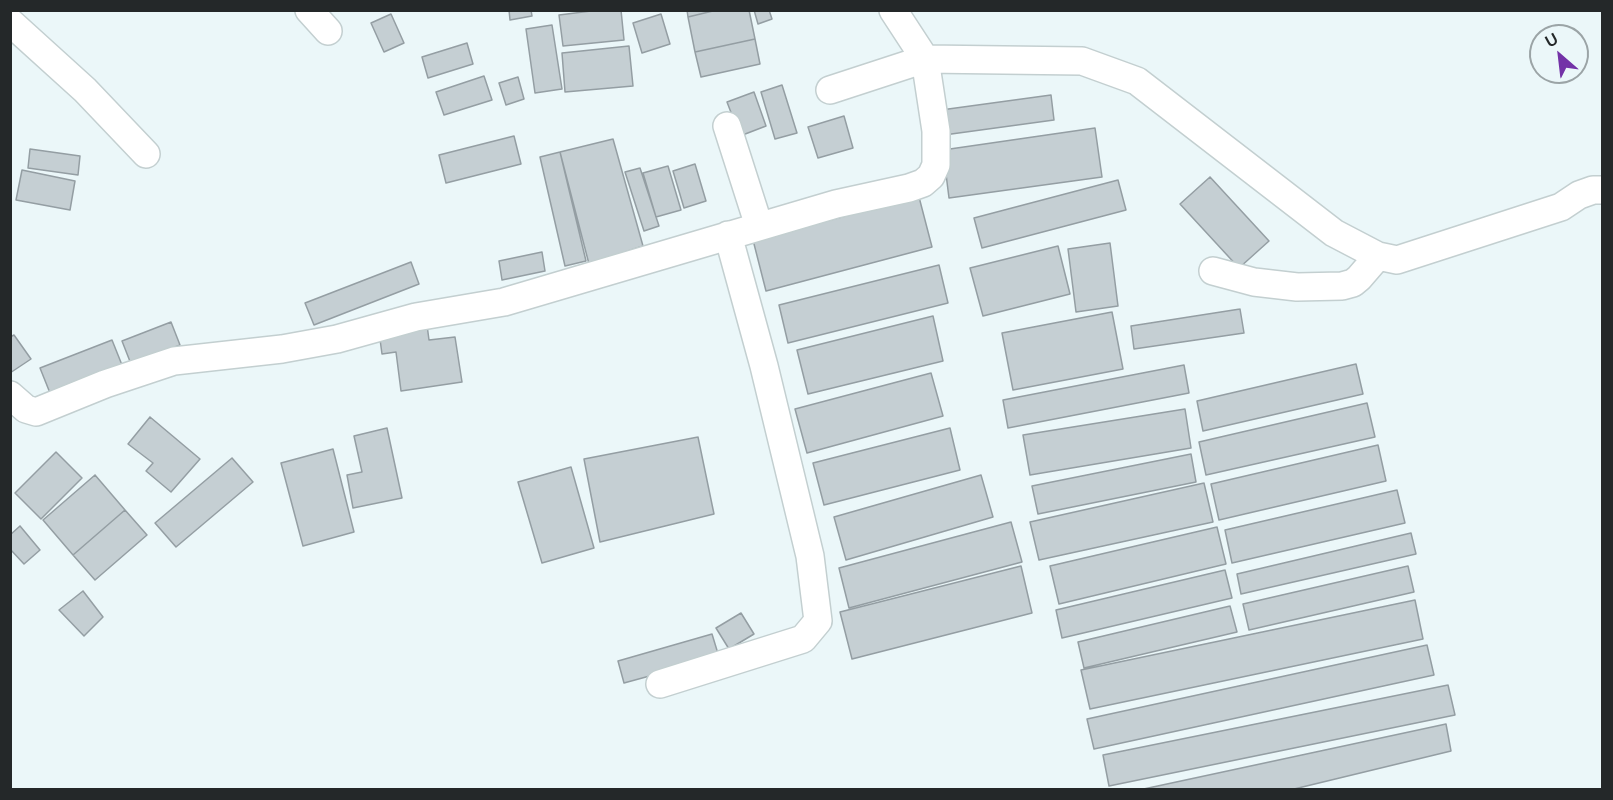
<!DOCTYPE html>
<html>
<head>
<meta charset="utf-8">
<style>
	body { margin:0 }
	#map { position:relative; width:1613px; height:800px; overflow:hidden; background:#ebf7f9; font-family:Lato,sans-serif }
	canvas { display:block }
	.frame { position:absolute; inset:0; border:12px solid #242829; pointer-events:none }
	.north { position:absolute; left:1529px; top:24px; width:60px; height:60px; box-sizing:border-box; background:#ebf7f9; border:2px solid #9ba4a6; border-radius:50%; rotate:332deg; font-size:16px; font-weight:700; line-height:24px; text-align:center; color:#242829 }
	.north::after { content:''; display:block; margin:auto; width:21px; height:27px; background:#7332a7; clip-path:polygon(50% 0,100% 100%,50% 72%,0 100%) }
</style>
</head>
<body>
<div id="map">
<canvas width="1613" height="800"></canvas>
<div class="frame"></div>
<div class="north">U</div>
</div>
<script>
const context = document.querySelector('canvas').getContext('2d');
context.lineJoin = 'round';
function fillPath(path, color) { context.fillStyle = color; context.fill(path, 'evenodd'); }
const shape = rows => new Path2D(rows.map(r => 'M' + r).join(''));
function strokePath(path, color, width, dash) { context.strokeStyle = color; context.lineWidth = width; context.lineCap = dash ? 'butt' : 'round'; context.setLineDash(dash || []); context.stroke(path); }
const building = shape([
	[509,10,531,10,532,16,510,20,509,10],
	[599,10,621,10,624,40,563,46,559,15,599,10],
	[687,10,717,10,688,17,687,10],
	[717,10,749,10,755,39,695,52,688,17,717,10],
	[754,10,769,10,772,19,758,24,754,10],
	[391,14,404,43,384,52,371,23,391,14],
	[661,14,670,44,642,53,633,23,661,14],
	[552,25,562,89,535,93,526,29,552,25],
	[755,39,760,64,701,77,695,52,755,39],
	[467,43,473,64,428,78,422,57,467,43],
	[629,46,633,86,565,92,562,53,629,46],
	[484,76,492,100,444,115,436,92,484,76],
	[518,77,524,99,506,105,499,83,518,77],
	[782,85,797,133,775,139,761,92,782,85],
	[754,92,766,126,740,136,727,102,754,92],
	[1051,95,1054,120,944,135,941,110,1051,95],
	[844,116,853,148,818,158,808,127,844,116],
	[1095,128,1102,177,949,198,943,150,1095,128],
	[514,136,521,164,446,183,439,155,514,136],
	[613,139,643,246,589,264,560,152,613,139],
	[30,149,80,156,78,175,28,168,30,149],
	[560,152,586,261,565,266,540,157,560,152],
	[695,164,706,201,684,208,673,171,695,164],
	[668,166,681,210,656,217,643,173,668,166],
	[640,168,659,226,644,231,625,172,640,168],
	[22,170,75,181,70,210,16,200,22,170],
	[1210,177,1269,241,1239,268,1180,204,1210,177],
	[1118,180,1126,210,982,248,974,218,1118,180],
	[919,197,932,247,766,291,753,240,919,197],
	[1110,243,1118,306,1076,312,1068,249,1110,243],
	[1058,246,1070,294,983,316,970,268,1058,246],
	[542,252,545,271,502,280,499,261,542,252],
	[411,262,419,284,314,325,305,303,411,262],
	[939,265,948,303,788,343,779,305,939,265],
	[1240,309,1244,333,1134,349,1131,326,1240,309],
	[1112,312,1123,369,1013,390,1002,333,1112,312],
	[933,316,943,361,808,394,797,350,933,316],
	[171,322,180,345,131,364,122,341,171,322],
	[427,325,429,340,455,337,462,382,401,391,396,352,382,354,379,332,427,325],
	[14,335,31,359,10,373,10,337,14,335],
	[112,340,122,365,50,393,40,368,112,340],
	[1356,364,1363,394,1203,431,1197,401,1356,364],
	[1184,365,1189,393,1008,428,1003,400,1184,365],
	[931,373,943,416,807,453,795,409,931,373],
	[1367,403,1375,437,1206,475,1199,442,1367,403],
	[1185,409,1191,448,1030,475,1023,435,1185,409],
	[150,417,200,459,171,492,146,471,153,463,128,444,150,417],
	[387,428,402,498,353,508,347,475,362,472,354,436,387,428],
	[950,428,960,470,824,505,813,463,950,428],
	[698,437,714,514,600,542,584,459,698,437],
	[1378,445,1386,481,1219,520,1211,484,1378,445],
	[333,449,354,532,303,546,281,463,333,449],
	[56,452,82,478,41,519,15,493,56,452],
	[1191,454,1196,482,1038,514,1032,486,1191,454],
	[232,458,253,482,176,547,155,523,232,458],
	[571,467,594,548,542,563,518,482,571,467],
	[95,475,125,510,73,555,43,520,95,475],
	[981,475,993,517,846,560,834,517,981,475],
	[1204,483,1213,522,1039,560,1030,522,1204,483],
	[1397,490,1405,523,1232,563,1225,530,1397,490],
	[125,510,147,535,95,580,73,555,125,510],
	[1011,522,1022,562,849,608,839,568,1011,522],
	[20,526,40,550,24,564,10,549,10,535,20,526],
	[1217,527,1226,564,1059,604,1050,566,1217,527],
	[1411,533,1416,554,1241,594,1237,574,1411,533],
	[1021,566,1032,613,852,659,840,612,1021,566],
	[1408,566,1414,592,1249,630,1243,604,1408,566],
	[1225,570,1232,598,1062,638,1056,610,1225,570],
	[83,591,103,617,84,636,59,610,83,591],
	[1415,600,1423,639,1090,709,1081,670,1415,600],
	[1230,606,1237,632,1084,668,1078,642,1230,606],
	[741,613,754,634,729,649,716,628,741,613],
	[712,634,719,657,624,683,618,661,712,634],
	[1427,645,1434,675,1094,749,1087,719,1427,645],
	[1448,685,1455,715,1109,786,1103,755,1448,685],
	[1446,724,1451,751,1290,790,1139,790,1446,724]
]);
fillPath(building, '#c5cfd3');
strokePath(building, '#949ea3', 1.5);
const minor = shape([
	[309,10,328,31],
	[893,10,925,59,1082,61,1137,81,1334,233,1378,256,1397,260,1561,207,1579,195,1593,190,1602,190],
	[10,22,85,90,146,154],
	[727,126,759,226],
	[1213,271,1254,282,1297,287,1342,286,1353,283,1359,278,1378,256],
	[10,395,26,409,36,412,105,384,174,361,282,349,337,339,416,317,504,302,836,204,909,188,923,183,931,176,936,165,936,131,925,59,830,90],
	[660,684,803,639,818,621,810,556,764,366,728,235]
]);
strokePath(minor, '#c3cfd0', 30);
strokePath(minor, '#fff', 27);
</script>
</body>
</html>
